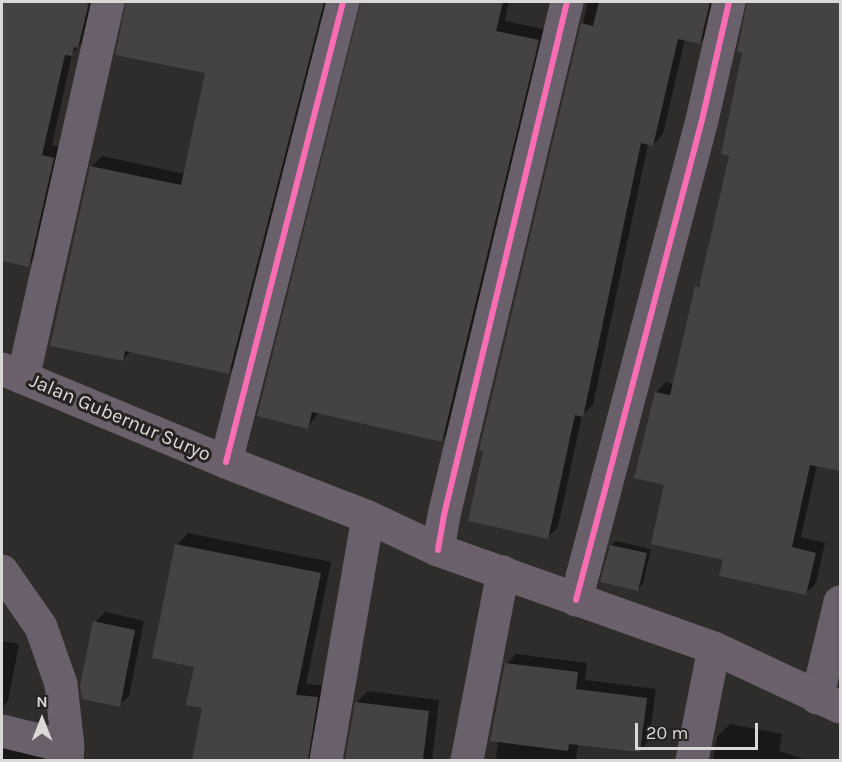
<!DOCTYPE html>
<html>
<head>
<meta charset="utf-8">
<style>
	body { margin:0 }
	#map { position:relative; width:842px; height:762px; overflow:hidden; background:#2f2d2c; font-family:Karla,sans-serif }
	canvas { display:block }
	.frame { position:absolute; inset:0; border:3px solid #dbd9d8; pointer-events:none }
	.north { position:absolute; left:12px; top:690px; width:60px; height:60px; -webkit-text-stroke:4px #262322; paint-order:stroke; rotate:0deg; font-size:16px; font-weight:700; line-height:24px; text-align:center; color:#dbd9d8 }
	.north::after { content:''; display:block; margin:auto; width:21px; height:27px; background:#dbd9d8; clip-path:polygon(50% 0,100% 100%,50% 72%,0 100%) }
	.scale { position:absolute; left:635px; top:723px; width:123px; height:27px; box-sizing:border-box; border:3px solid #dbd9d8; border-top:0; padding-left:8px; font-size:18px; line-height:21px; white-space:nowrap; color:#dbd9d8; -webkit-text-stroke:4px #262322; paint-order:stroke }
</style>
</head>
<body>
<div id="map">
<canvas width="842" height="762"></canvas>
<div class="frame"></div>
<div class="north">N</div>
<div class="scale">20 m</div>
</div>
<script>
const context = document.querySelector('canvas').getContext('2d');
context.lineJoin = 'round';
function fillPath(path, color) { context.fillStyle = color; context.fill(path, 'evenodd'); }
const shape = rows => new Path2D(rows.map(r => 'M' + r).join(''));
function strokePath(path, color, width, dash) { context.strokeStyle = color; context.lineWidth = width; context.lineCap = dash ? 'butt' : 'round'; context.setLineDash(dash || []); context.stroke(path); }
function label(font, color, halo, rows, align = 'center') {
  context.font = font + ' Karla,sans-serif'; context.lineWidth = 6; context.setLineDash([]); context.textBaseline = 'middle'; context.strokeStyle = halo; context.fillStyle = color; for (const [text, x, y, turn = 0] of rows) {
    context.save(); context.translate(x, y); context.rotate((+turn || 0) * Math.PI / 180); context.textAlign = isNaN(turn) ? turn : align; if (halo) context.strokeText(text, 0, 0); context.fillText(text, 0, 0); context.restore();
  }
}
fillPath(shape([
	[2,2,96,2,88,36,72,54,52,145,63,148,38,255,28,265,2,260],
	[127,2,330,2,239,362,229,372,131,351,122,360,92,166,102,156,185,174,207,72,128,6],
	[362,2,509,2,505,21,548,30,452,430,442,440,319,412,307,428],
	[588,2,718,2,710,32,700,42,685,39,663,134,653,145,648,144,593,405,582,415,558,527,548,537,485,450,481,449],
	[749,2,840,2,840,470,817,465,801,537,825,543,816,583,806,593,724,558,666,483,656,393,666,382,674,384,697,287,702,282,731,154],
	[188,533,331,562,306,684,328,686,324,760,194,760,204,707,177,545],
	[616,541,651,549,643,584,638,589,611,545],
	[105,612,144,621,129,696,119,705,95,622],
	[2,641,19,644,8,701,2,708],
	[516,654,587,663,585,680,656,689,649,741,639,750,578,743,576,760,496,760,506,664],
	[368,691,439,700,432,760,345,760,356,703],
	[730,724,782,734,779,751,807,760,713,760,717,737],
	[2,740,45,749,43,760,2,760]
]), '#0007');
fillPath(shape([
	[2,2,89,2,78,48,74,47,72,56,65,55,42,155,54,158,29,267,2,261],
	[126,2,324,2,229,374,125,351,123,361,50,346,90,166,181,185,205,73,115,55],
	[361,2,503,2,496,31,539,40,442,442,312,412,308,429,257,416],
	[599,2,710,2,700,44,678,39,653,146,641,143,583,417,575,415,548,539,468,521,483,451,479,450,581,23,593,26],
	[747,2,840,2,840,471,810,465,792,547,816,553,806,595,719,576,723,560,651,544,664,485,634,478,655,392,670,395,695,286,699,287,729,156,721,154,742,53,737,52],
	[175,544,321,573,296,695,318,697,308,760,192,760,202,708,186,705,194,667,152,658],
	[610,545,647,553,638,591,600,582],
	[93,621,135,630,120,707,82,699,80,686],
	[505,663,578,672,576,689,647,698,640,752,569,744,568,751,490,741],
	[355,702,429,711,423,760,345,760]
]), '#444242');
strokePath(shape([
	[23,378,108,2],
	[226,462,343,2],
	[438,550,444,515,567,2],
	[2,571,41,627,61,684,68,747,67,760],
	[576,600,702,120,729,2],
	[817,698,840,602],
	[2,731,68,747],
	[326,760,368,517],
	[467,760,503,572],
	[692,760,714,648]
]), '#6a606b', 33);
strokePath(shape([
	[2,369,226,462,368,517,438,550,714,648,840,707]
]), '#6b606c', 33);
strokePath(shape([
	[226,462,343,2],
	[438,550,444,515,567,2],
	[576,600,702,120,729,2]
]), '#f96db3', 6);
label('20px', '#dbd9d8', '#262322', [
	["Jalan Gubernur Suryo",120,418,23]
]);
</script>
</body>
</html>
